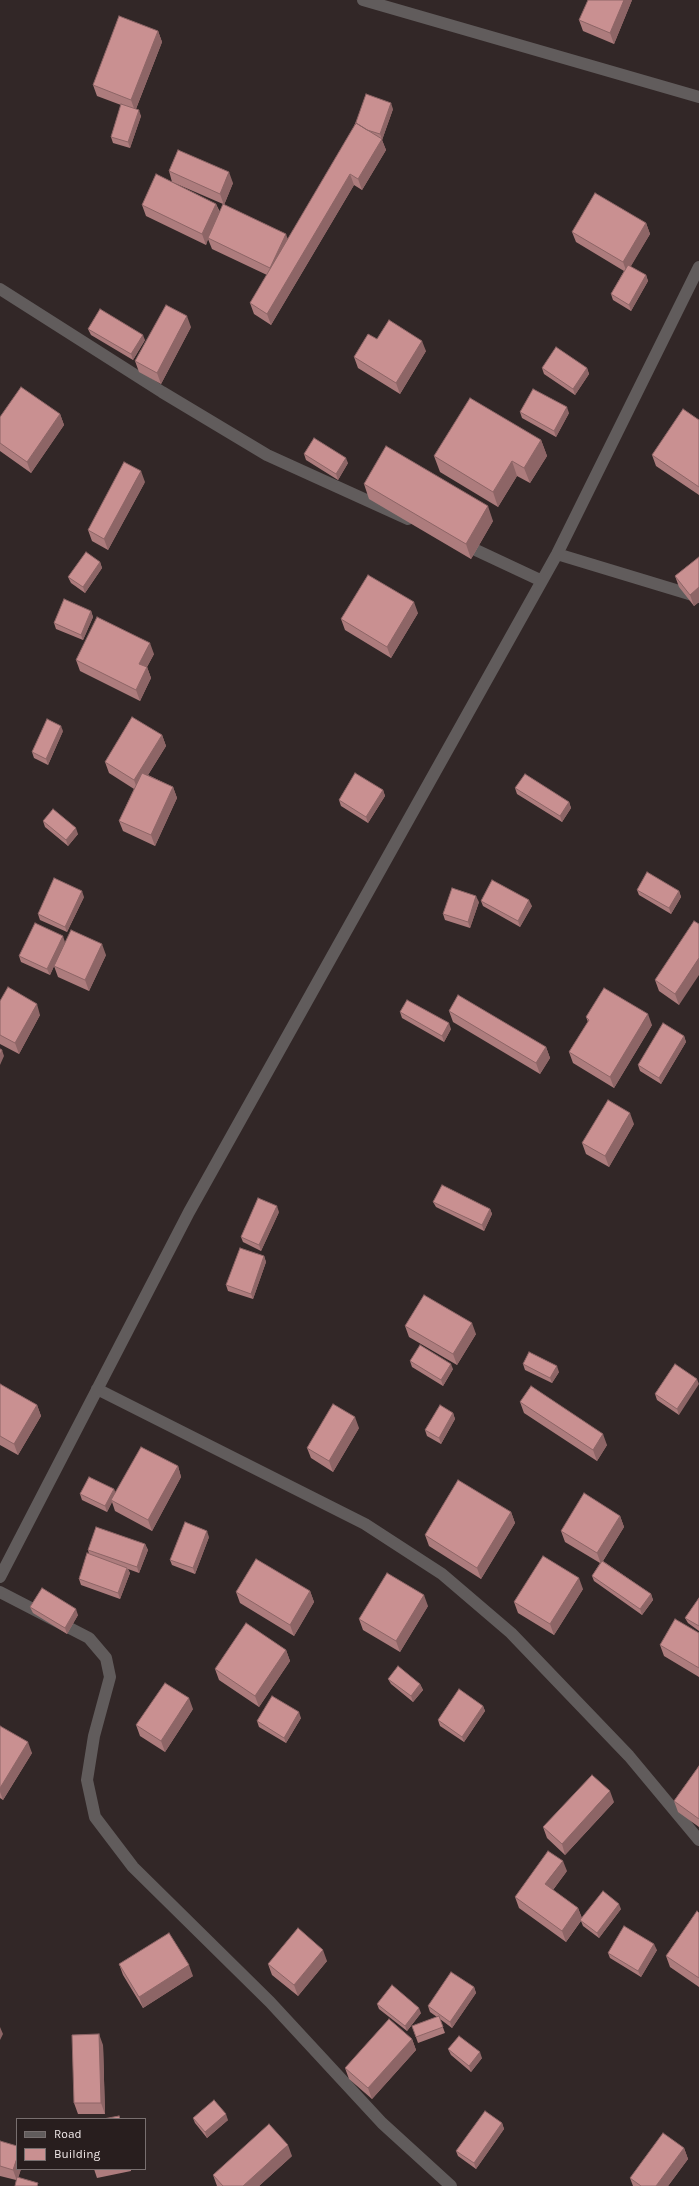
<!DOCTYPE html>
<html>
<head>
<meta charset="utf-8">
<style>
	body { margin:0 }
	#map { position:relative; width:699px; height:2186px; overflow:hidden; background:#322727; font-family:Karla,sans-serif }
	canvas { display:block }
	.legend { position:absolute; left:16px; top:2118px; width:130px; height:52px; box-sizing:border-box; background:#281e1e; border:1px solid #786f6f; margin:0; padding:5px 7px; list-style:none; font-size:12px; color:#f1e9e9 }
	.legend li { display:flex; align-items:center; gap:8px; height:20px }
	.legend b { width:20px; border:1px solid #786f6f }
</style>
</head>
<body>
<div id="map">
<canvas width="699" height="2186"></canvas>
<ul class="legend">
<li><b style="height:5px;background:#615c5c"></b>Road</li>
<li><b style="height:11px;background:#c99091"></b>Building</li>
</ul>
</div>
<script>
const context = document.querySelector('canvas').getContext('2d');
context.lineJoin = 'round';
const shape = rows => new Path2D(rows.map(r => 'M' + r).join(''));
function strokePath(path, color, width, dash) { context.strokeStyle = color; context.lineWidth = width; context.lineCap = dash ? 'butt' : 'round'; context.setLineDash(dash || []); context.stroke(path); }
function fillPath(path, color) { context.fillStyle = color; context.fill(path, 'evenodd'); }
strokePath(shape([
	[363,0,699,97],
	[0,289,162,392,267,455,408,519],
	[463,544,542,581],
	[557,554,699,597],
	[97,1389,365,1524,442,1574,511,1633,629,1756,699,1840],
	[0,1577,189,1212,557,554,699,267],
	[0,1592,89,1638,106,1658,110,1677,94,1736,87,1780,95,1817,133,1867,270,2002,382,2123,451,2186]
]), '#615c5c', 12);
fillPath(shape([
	[632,0,614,44,583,31,579,20],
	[158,31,162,42,136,109,141,116,130,148,113,143,111,137,121,105,97,96,93,85],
	[393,109,382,140,386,150,362,190,354,185,271,325,254,314,250,303,267,275,212,249,208,239,206,245,146,216,142,205,216,204,220,212,223,204,172,182,169,171,233,183,224,205,288,239,355,126],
	[646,223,650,234,630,267,646,275,648,281,631,311,613,300,611,294,624,271,576,242,572,232],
	[191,327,161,384,139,372,135,361],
	[88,329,145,340,133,360,91,335],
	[377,339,426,351,400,394,358,368,354,357],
	[542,368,587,368,589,374,575,395,544,374],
	[520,412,569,413,556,437,522,418],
	[60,414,64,425,31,473,0,451,0,417],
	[699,420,699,495,656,466,652,455],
	[541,440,547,456,530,483,517,476,498,507,440,472,434,456],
	[304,454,348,463,338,480,306,460],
	[145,482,108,550,92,541,88,530],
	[364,484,493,521,471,559,369,499],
	[699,557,699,602,694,606,679,587,675,576],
	[100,562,102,568,85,593,71,583,68,577],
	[91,611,93,617,83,640,56,629,54,623],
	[418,613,391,658,345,630,341,619],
	[154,654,147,667,151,678,140,701,80,671,76,660],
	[63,731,48,765,34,758,32,752],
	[162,735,166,746,148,775,173,787,177,798,155,846,123,831,119,821,134,789,109,773,105,762],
	[515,788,569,802,571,808,562,822,517,794],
	[383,790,385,796,368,823,341,806,339,800],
	[43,821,78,834,68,846,45,827],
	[637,890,679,891,681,897,671,914,639,895],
	[84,897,67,932,40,920,38,914],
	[481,901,532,906,520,927,483,906],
	[479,902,470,928,445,920,443,914],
	[699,924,679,1005,659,991,655,980],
	[65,942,50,975,21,962,19,956],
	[106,955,89,991,58,977,54,966],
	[0,1001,40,1015,19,1054,0,1044],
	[449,1011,546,1047,550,1058,540,1074,453,1022],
	[400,1012,451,1029,444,1042,402,1018],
	[586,1017,652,1025,614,1088,573,1063,569,1052,588,1022],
	[684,1036,686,1042,661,1084,640,1071,638,1065],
	[634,1124,609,1167,586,1154,582,1143],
	[433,1202,490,1209,492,1214,484,1231,436,1207],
	[279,1212,261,1251,243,1242,241,1237],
	[264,1256,266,1262,253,1299,228,1291,226,1285],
	[405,1326,476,1334,457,1365,409,1337],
	[410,1361,453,1369,443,1386,412,1367],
	[523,1364,559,1372,552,1383,525,1370],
	[675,1364,679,1415,657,1400,655,1394],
	[0,1384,37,1405,41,1416,18,1455,0,1445],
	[520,1402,607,1445,597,1461,524,1413],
	[453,1413,455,1419,441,1444,427,1436,425,1430],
	[359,1428,333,1472,311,1458,307,1448],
	[178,1466,181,1477,152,1531,115,1511,112,1502,107,1512,82,1500,80,1494,114,1489,115,1493],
	[511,1512,515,1523,481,1579,429,1546,425,1535],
	[620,1516,624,1527,603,1561,651,1594,653,1600,642,1615,594,1581,592,1576,600,1563,565,1542,561,1531],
	[209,1537,195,1574,172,1565,170,1560],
	[145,1544,148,1550,139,1573,128,1569,130,1573,120,1599,81,1585,79,1579,89,1554,88,1550],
	[583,1589,554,1635,518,1613,514,1602],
	[310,1591,314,1602,294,1636,240,1603,236,1592],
	[699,1598,699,1631,688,1623,685,1618],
	[428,1606,400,1652,363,1630,359,1619],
	[30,1607,78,1615,67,1634,33,1613],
	[699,1633,699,1677,664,1656,660,1645],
	[286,1650,290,1661,259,1707,219,1680,215,1669],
	[388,1679,420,1684,423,1690,413,1702,391,1684],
	[483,1706,485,1711,464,1742,440,1726,438,1720],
	[193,1709,165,1752,140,1736,136,1725],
	[301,1718,286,1743,259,1727,257,1721],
	[0,1726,32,1753,3,1800,0,1798],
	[699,1766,699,1827,678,1812,674,1801],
	[614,1802,565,1855,547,1838,543,1827],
	[567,1871,553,1890,578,1908,582,1918,621,1909,599,1938,583,1926,581,1921,566,1942,519,1908,515,1897],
	[699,1913,699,1987,670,1967,666,1956],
	[657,1950,641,1977,610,1958,608,1953],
	[327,1961,298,1996,272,1975,268,1964],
	[119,1964,193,1976,143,2008,123,1975],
	[474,1987,476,1993,452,2028,440,2019,445,2033,418,2043,412,2026,437,2017,430,2012,428,2006],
	[377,2004,421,2013,407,2031,379,2009],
	[412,2039,416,2050,372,2099,349,2079,345,2068],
	[103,2045,105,2114,78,2114,74,2103],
	[448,2049,482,2058,471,2072,451,2055],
	[193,2118,228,2120,207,2138,195,2123],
	[502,2123,504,2129,476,2169,458,2156,456,2151],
	[0,2141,17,2169,21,2169,18,2178,16,2180,0,2176],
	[684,2148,688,2159,668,2186,633,2186,630,2178],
	[292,2156,259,2186,217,2186,213,2175],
	[94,2169,131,2169,131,2171,97,2178]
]), '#ad7c7d');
fillPath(shape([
	[624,0,632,0,614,44,610,33],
	[158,31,162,42,135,111,131,100],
	[391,103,393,109,382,140,386,150,362,190,358,179,382,139,380,134],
	[139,110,141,116,130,148,128,142],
	[229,172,233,183,224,205,220,194],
	[350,174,354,185,271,325,267,314],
	[216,204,220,214,208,238,208,239,206,245,202,234],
	[646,223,650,234,627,273,623,262],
	[286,234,290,245,274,278,270,268],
	[646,275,648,281,631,311,629,305],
	[187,316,191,327,161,384,157,373],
	[143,335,145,340,133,360,131,354],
	[422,341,426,351,400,394,396,383],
	[587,368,589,374,575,395,573,389],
	[567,407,569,413,556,437,554,431],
	[60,414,64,425,31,473,27,462],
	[541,440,547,456,530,483,524,468],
	[346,458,348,463,338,480,336,474],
	[512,461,517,476,498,507,493,492],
	[141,471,145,482,108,550,104,539],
	[488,506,493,521,471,559,466,544],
	[100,562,102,568,85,593,83,587],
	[699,587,699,602,694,606,690,595],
	[414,602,418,613,391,658,387,647],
	[91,611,93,617,83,640,81,635],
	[150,643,154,654,143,674,139,664],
	[147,667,151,678,140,701,136,690],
	[61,726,63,731,48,765,46,759],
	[162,735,166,746,138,791,134,780],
	[173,787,177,798,155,846,151,835],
	[383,790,385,796,368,823,366,817],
	[569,802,571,808,562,822,560,816],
	[76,828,78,834,68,846,66,840],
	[82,891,84,897,67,932,65,927],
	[679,891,681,897,671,914,669,908],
	[476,896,479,902,470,928,468,922],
	[529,900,532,906,520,927,518,921],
	[63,936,65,942,50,975,47,969],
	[102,944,106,955,89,991,85,980],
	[699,958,699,975,679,1005,675,994],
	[37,1004,40,1015,19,1054,15,1043],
	[648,1014,652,1025,614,1088,610,1077],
	[449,1023,451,1029,444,1042,442,1036],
	[684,1036,686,1042,661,1084,659,1078],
	[546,1047,550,1058,540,1074,536,1063],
	[2,1050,4,1056,0,1065,0,1055],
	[630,1113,634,1124,609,1167,605,1156],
	[277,1206,279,1212,261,1251,259,1245],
	[490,1209,492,1214,484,1231,482,1225],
	[264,1256,266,1262,253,1299,251,1294],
	[472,1323,476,1334,457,1365,453,1354],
	[451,1364,453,1369,443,1386,441,1380],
	[557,1366,559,1372,552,1383,550,1378],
	[697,1379,699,1384,679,1415,677,1409],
	[37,1405,41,1416,18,1455,14,1444],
	[453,1413,455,1419,441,1444,439,1438],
	[355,1417,359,1428,333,1472,329,1461],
	[603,1434,607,1445,597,1461,593,1450],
	[178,1466,181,1477,152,1531,148,1520],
	[114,1489,116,1495,111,1500,112,1502,107,1512,105,1506],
	[511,1512,515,1523,481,1579,477,1568],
	[620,1516,624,1527,601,1564,597,1553],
	[207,1531,209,1537,195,1574,193,1568],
	[145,1544,148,1550,139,1573,137,1567],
	[127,1568,130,1573,120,1599,118,1593],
	[579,1578,583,1589,554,1635,550,1624],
	[310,1591,314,1602,294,1636,290,1625],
	[651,1594,653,1600,642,1615,640,1609],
	[424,1595,428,1606,400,1652,396,1641],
	[76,1609,78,1615,67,1634,65,1628],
	[286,1650,290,1661,259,1707,255,1696],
	[420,1684,423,1690,413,1702,411,1696],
	[189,1698,193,1709,165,1752,161,1741],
	[483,1706,485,1711,464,1742,462,1737],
	[299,1712,301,1718,286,1743,284,1738],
	[28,1742,32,1753,3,1800,0,1792,0,1788],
	[610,1791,614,1802,565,1855,562,1844],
	[563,1861,567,1871,549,1895,545,1884],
	[619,1904,621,1909,599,1938,597,1933],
	[578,1908,582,1919,566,1942,562,1931],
	[654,1944,657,1950,641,1977,638,1971],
	[323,1950,327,1961,298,1996,294,1985],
	[189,1965,193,1976,143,2008,139,1997],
	[474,1987,476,1993,452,2028,450,2022],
	[419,2008,421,2013,407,2031,405,2026],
	[0,2027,3,2034,0,2040],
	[99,2034,103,2045,105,2114,101,2103],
	[412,2039,416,2050,372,2099,368,2088],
	[480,2052,482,2058,471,2072,469,2066],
	[226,2114,228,2120,207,2138,205,2132],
	[502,2123,504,2129,476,2169,474,2163],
	[288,2145,292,2156,259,2186,243,2186],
	[684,2148,688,2159,668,2186,656,2186],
	[17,2158,17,2169,21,2169,17,2181,13,2170]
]), '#8d6566');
const building = shape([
	[588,0,624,0,610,33,579,20,588,0],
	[119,16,158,31,131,100,93,85,119,16],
	[366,94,391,103,380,134,367,130,356,123,355,125,366,94],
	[121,104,139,110,128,142,111,137,121,104],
	[356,123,382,139,358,179,350,174,267,314,250,303,356,123],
	[178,150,229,172,220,194,169,171,178,150],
	[156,174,216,204,202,234,142,205,156,174],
	[595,193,646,223,623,262,572,232,595,193],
	[223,204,286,234,270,268,208,238,223,204],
	[628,265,646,275,629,305,611,294,628,265],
	[166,305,187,316,157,373,135,361,166,305],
	[100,309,143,335,131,354,88,329,100,309],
	[389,320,422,341,396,383,354,357,368,334,377,339,389,320],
	[556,347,587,368,573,389,542,368,556,347],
	[21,387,60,414,27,462,0,443,0,417,21,387],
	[533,389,567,407,554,431,520,412,533,389],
	[470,398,541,440,524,468,512,461,493,492,434,456,470,398],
	[683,409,699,420,699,487,652,455,683,409],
	[314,438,346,458,336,474,304,454,314,438],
	[386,446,488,506,466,544,364,484,386,446],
	[124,462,141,471,104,539,88,530,124,462],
	[86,552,100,562,83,587,68,577,86,552],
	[699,557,699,587,690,595,675,576,699,557],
	[368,575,414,602,387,647,341,619,368,575],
	[64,599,91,611,81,635,54,623,64,599],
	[97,617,150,643,139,664,147,667,136,690,76,660,97,617],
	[132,717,162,735,134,780,105,762,132,717],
	[47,719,61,726,46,759,32,752,47,719],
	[142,773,173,787,151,835,119,821,142,773],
	[355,773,383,790,366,817,339,800,355,773],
	[525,774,569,802,560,816,515,788,525,774],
	[53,809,76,828,66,840,43,821,53,809],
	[647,872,679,891,669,908,637,890,647,872],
	[54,878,82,891,65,927,38,914,54,878],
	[492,880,529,900,518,921,481,901,492,880],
	[452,888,476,896,468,922,443,914,452,888],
	[694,921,699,924,699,958,675,994,655,980,694,921],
	[35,923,63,936,47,969,19,956,35,923],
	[71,930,102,944,85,980,54,966,71,930],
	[8,987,37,1004,15,1043,0,1035,0,1001,8,987],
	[604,988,648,1014,610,1077,569,1052,589,1020,586,1017,604,988],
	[458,995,546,1047,536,1063,449,1011,458,995],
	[407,1000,449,1023,442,1036,400,1012,407,1000],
	[663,1023,684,1036,659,1078,638,1065,663,1023],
	[0,1049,2,1050,0,1055,0,1049],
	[608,1100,630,1113,605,1156,582,1143,608,1100],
	[442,1185,490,1209,482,1225,433,1202,442,1185],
	[258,1198,277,1206,259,1245,241,1237,258,1198],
	[240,1248,264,1256,251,1294,226,1285,240,1248],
	[424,1295,472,1323,453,1354,405,1326,424,1295],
	[420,1345,451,1364,441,1380,410,1361,420,1345],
	[529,1352,557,1366,550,1378,523,1364,529,1352],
	[675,1364,697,1379,677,1409,655,1394,675,1364],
	[0,1384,37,1405,14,1444,0,1436,0,1384],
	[531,1386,603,1434,593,1450,520,1402,531,1386],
	[333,1404,355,1417,329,1461,307,1448,333,1404],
	[440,1405,453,1413,439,1438,425,1430,440,1405],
	[141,1447,178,1466,148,1520,111,1500,141,1447],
	[89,1477,114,1489,105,1506,80,1494,89,1477],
	[458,1480,511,1512,477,1568,425,1535,458,1480],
	[584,1493,620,1516,597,1553,561,1531,584,1493],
	[185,1522,207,1531,193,1568,170,1560,185,1522],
	[96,1527,145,1544,137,1567,88,1550,96,1527],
	[87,1553,127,1568,118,1593,79,1579,87,1553],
	[543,1556,579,1578,550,1624,514,1602,543,1556],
	[256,1559,310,1591,290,1625,236,1592,256,1559],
	[602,1561,651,1594,640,1609,592,1576,602,1561],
	[387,1573,424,1595,396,1641,359,1619,387,1573],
	[42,1588,76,1609,65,1628,30,1607,42,1588],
	[699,1598,699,1626,685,1618,699,1598],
	[675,1619,699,1633,699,1668,660,1645,675,1619],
	[246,1623,286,1650,255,1696,215,1669,246,1623],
	[398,1666,420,1684,411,1696,388,1679,398,1666],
	[165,1683,189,1698,161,1741,136,1725,165,1683],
	[459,1689,483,1706,462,1737,438,1720,459,1689],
	[272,1696,299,1712,284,1738,257,1721,272,1696],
	[0,1726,28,1742,0,1788,0,1726],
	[699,1766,699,1819,674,1801,699,1766],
	[592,1775,610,1791,562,1844,543,1827,592,1775],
	[548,1851,563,1861,545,1884,578,1908,562,1931,515,1897,548,1851],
	[603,1891,619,1904,597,1933,580,1920,603,1891],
	[697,1911,699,1913,699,1978,666,1956,697,1911],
	[624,1926,654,1944,638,1971,608,1953,624,1926],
	[298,1928,323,1950,294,1985,268,1964,298,1928],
	[169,1933,189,1965,139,1997,119,1964,169,1933],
	[451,1972,474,1987,450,2022,428,2006,451,1972],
	[392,1985,419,2008,405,2026,377,2004,392,1985],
	[439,2016,443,2027,416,2037,412,2026,439,2016],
	[389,2019,412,2039,368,2088,345,2068,389,2019],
	[99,2034,101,2103,74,2103,72,2035,99,2034],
	[459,2036,480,2052,469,2066,448,2049,459,2036],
	[214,2100,226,2114,205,2132,193,2118,214,2100],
	[485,2111,502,2123,474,2163,456,2151,485,2111],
	[119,2116,120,2119,103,2119,119,2116],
	[269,2124,288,2145,243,2186,223,2186,213,2175,269,2124],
	[663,2133,684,2148,656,2186,641,2186,630,2178,663,2133],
	[0,2141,17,2146,17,2158,13,2170,0,2166,0,2141],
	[17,2177,38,2183,37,2186,15,2186,17,2177]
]);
fillPath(building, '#c99091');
strokePath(building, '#8d6566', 1);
</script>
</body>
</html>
